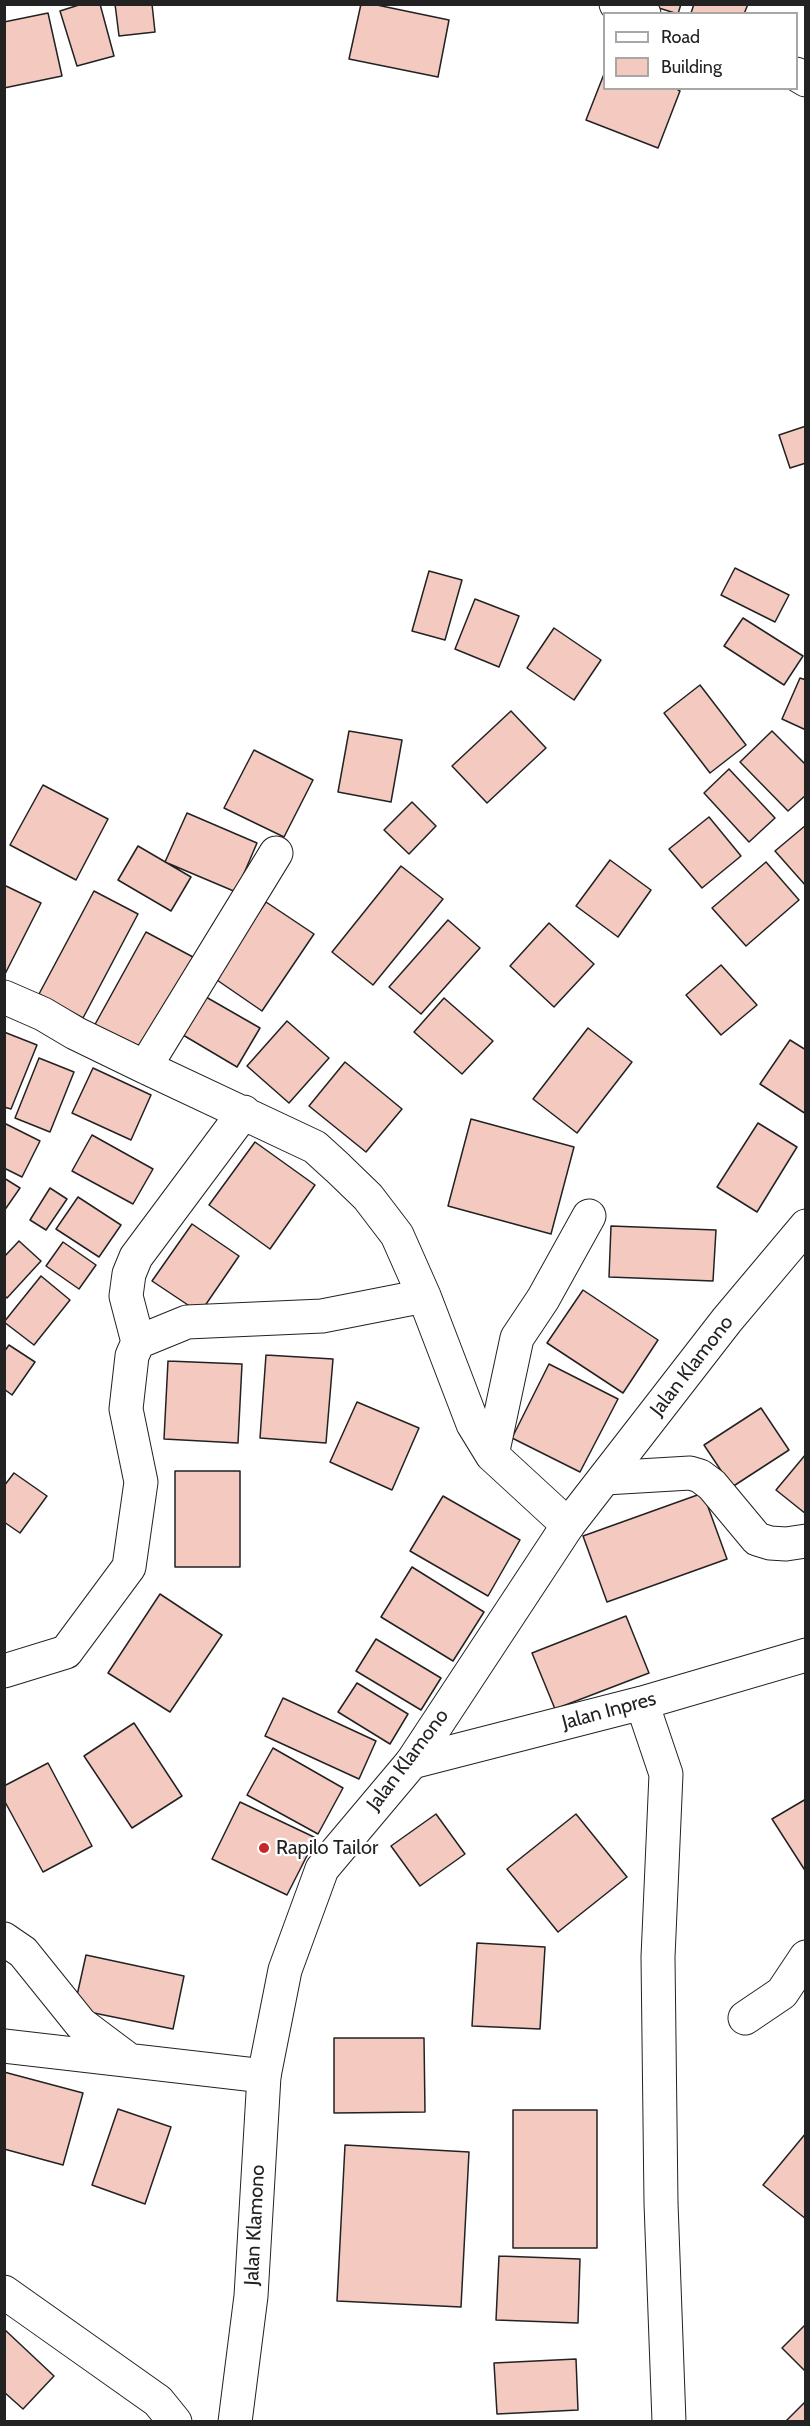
<!DOCTYPE html>
<html>
<head>
<meta charset="utf-8">
<style>
	body { margin:0 }
	#map { position:relative; width:810px; height:2426px; overflow:hidden; background:#fff; font-family:Cabin,sans-serif }
	canvas { display:block }
	.frame { position:absolute; inset:0; border:6px solid #222; pointer-events:none }
	.legend { position:absolute; left:603px; top:12px; width:195px; height:78px; box-sizing:border-box; background:#fff; border:2px solid #a7a7a7; margin:0; padding:8px 10px; list-style:none; font-size:18px; color:#222 }
	.legend li { display:flex; align-items:center; gap:12px; height:30px }
	.legend b { width:30px; border:2px solid #a7a7a7 }
</style>
</head>
<body>
<div id="map">
<canvas width="810" height="2426"></canvas>
<div class="frame"></div>
<ul class="legend">
<li><b style="height:8px;background:#fff"></b>Road</li>
<li><b style="height:16px;background:#f3c9c0"></b>Building</li>
</ul>
</div>
<script>
const context = document.querySelector('canvas').getContext('2d');
context.lineJoin = 'round';
function fillPath(path, color) { context.fillStyle = color; context.fill(path, 'evenodd'); }
const shape = rows => new Path2D(rows.map(r => 'M' + r).join(''));
function strokePath(path, color, width, dash) { context.strokeStyle = color; context.lineWidth = width; context.lineCap = dash ? 'butt' : 'round'; context.setLineDash(dash || []); context.stroke(path); }
function label(font, color, halo, rows, align = 'center') {
  context.font = font + ' Cabin,sans-serif'; context.lineWidth = 4.5; context.setLineDash([]); context.textBaseline = 'middle'; context.strokeStyle = halo; context.fillStyle = color; for (const [text, x, y, turn = 0] of rows) {
    context.save(); context.translate(x, y); context.rotate((+turn || 0) * Math.PI / 180); context.textAlign = isNaN(turn) ? turn : align; if (halo) context.strokeText(text, 0, 0); context.fillText(text, 0, 0); context.restore();
  }
}
const building = shape([
	[82,4,100,4,114,56,77,66,60,11,82,4],
	[115,4,152,4,155,32,119,36,115,4],
	[361,4,372,4,449,20,438,77,349,59,361,4],
	[646,4,681,4,678,14,646,4],
	[694,4,748,4,744,14,693,14,691,13,694,4],
	[48,13,62,76,4,88,4,22,48,13],
	[604,74,604,88,675,88,680,91,658,148,586,120,604,74],
	[806,426,806,463,790,468,779,435,806,426],
	[735,568,789,595,775,622,721,595,735,568],
	[429,571,462,580,445,640,412,631,429,571],
	[475,599,519,616,499,667,455,649,475,599],
	[743,618,803,656,784,685,724,646,743,618],
	[554,628,601,660,574,700,527,668,554,628],
	[800,678,806,680,806,730,782,719,800,678],
	[700,685,746,745,710,773,664,713,700,685],
	[511,711,546,748,487,803,452,766,511,711],
	[349,731,402,740,391,802,338,792,349,731],
	[772,731,806,765,806,795,788,811,740,762,772,731],
	[254,750,313,780,284,837,224,808,254,750],
	[729,769,775,818,749,842,704,793,729,769],
	[43,785,108,819,76,880,10,845,43,785],
	[412,802,436,826,409,854,384,830,412,802],
	[187,813,257,843,236,892,165,862,187,813],
	[709,817,741,856,702,888,669,849,709,817],
	[806,825,806,886,775,851,806,825],
	[138,846,191,877,171,911,118,880,138,846],
	[610,860,651,890,618,937,576,906,610,860],
	[766,862,799,900,746,946,712,908,766,862],
	[401,866,443,899,373,985,332,952,401,866],
	[4,885,41,903,5,974,4,973,4,885],
	[94,891,138,914,83,1018,39,994,94,891],
	[266,902,314,934,262,1011,214,978,266,902],
	[448,920,480,948,421,1014,389,987,448,920],
	[549,923,594,964,554,1007,510,966,549,923],
	[146,932,193,957,140,1053,93,1028,146,932],
	[721,965,757,1005,721,1035,686,995,721,965],
	[206,997,260,1028,237,1067,183,1035,206,997],
	[444,998,493,1041,462,1074,414,1032,444,998],
	[287,1021,329,1058,289,1103,247,1066,287,1021],
	[588,1028,632,1062,577,1133,533,1099,588,1028],
	[4,1032,37,1045,11,1109,4,1107,4,1032],
	[790,1040,806,1050,806,1114,760,1084,790,1040],
	[39,1058,74,1072,50,1132,15,1118,39,1058],
	[345,1062,402,1109,366,1152,309,1106,345,1062],
	[93,1068,151,1095,131,1140,72,1113,93,1068],
	[471,1119,574,1147,551,1234,448,1206,471,1119],
	[4,1123,40,1141,22,1177,4,1168,4,1123],
	[758,1123,797,1147,757,1212,717,1187,758,1123],
	[92,1135,153,1169,133,1204,72,1171,92,1135],
	[255,1142,315,1185,270,1249,209,1205,255,1142],
	[4,1178,20,1188,4,1211,4,1178],
	[50,1188,67,1199,46,1230,30,1220,50,1188],
	[78,1197,121,1225,99,1257,56,1229,78,1197],
	[192,1224,239,1256,200,1313,152,1281,192,1224],
	[611,1226,716,1230,713,1281,609,1277,611,1226],
	[19,1241,41,1261,7,1298,4,1295,4,1257,19,1241],
	[63,1242,96,1265,79,1289,46,1266,63,1242],
	[41,1276,70,1300,34,1345,4,1322,41,1276],
	[583,1290,658,1340,623,1393,547,1343,583,1290],
	[9,1345,35,1362,12,1395,4,1389,4,1352,9,1345],
	[266,1355,333,1359,326,1443,260,1438,266,1355],
	[168,1361,242,1364,238,1443,164,1439,168,1361],
	[549,1364,618,1399,580,1472,512,1438,549,1364],
	[357,1402,419,1428,392,1490,330,1462,357,1402],
	[761,1408,789,1450,732,1487,704,1445,761,1408],
	[806,1454,806,1514,776,1490,806,1454],
	[175,1471,240,1471,240,1567,175,1567,175,1471],
	[14,1473,47,1496,20,1533,4,1522,4,1486,14,1473],
	[703,1493,727,1559,607,1602,583,1536,703,1493],
	[443,1496,520,1540,488,1596,410,1551,443,1496],
	[412,1567,484,1612,453,1661,381,1617,412,1567],
	[160,1594,222,1635,170,1712,108,1673,160,1594],
	[626,1616,649,1673,555,1709,532,1653,626,1616],
	[376,1639,441,1678,421,1710,356,1671,376,1639],
	[357,1683,408,1714,390,1744,338,1712,357,1683],
	[283,1698,376,1741,359,1779,265,1736,283,1698],
	[134,1723,182,1796,132,1828,84,1756,134,1723],
	[273,1748,343,1788,318,1834,247,1795,273,1748],
	[48,1763,92,1846,43,1872,4,1800,4,1786,48,1763],
	[806,1799,806,1872,772,1819,806,1799],
	[240,1802,316,1838,287,1895,212,1859,240,1802],
	[436,1814,465,1854,420,1886,391,1846,436,1814],
	[576,1814,627,1877,558,1932,507,1869,576,1814],
	[477,1943,545,1947,540,2029,472,2026,477,1943],
	[86,1955,184,1976,173,2029,74,2009,86,1955],
	[334,2038,424,2038,425,2112,334,2113,334,2038],
	[4,2072,83,2093,63,2165,4,2149,4,2072],
	[118,2109,171,2127,145,2204,92,2185,118,2109],
	[513,2110,597,2110,597,2248,513,2248,513,2110],
	[806,2133,806,2219,763,2185,806,2133],
	[345,2145,469,2152,461,2307,337,2301,345,2145],
	[499,2256,580,2259,578,2323,496,2320,499,2256],
	[806,2324,806,2372,782,2348,806,2324],
	[4,2329,54,2376,23,2409,4,2392,4,2329],
	[576,2359,578,2410,497,2414,494,2363,576,2359],
	[806,2401,806,2422,785,2422,806,2401]
]);
fillPath(building, '#f3c9c0');
strokePath(building, '#222', 1.5);
const minor = shape([
	[616,4,644,14],
	[796,74,806,80],
	[4,997,43,1014,75,1033,145,1067,315,1147,338,1168,368,1197,397,1235,424,1296,473,1424,492,1455,568,1525],
	[145,1067,276,853],
	[138,1342,187,1322,322,1316,424,1296],
	[492,1455,517,1338,543,1299,589,1216],
	[605,1478,690,1473,700,1476,712,1485,757,1539,770,1543,786,1544,806,1541],
	[4,1671,66,1652,129,1567,141,1482,126,1409,132,1356,138,1342,126,1296,129,1274,136,1257,244,1112],
	[642,1703,666,1774,658,1957,661,2203,669,2422],
	[412,1762,642,1703,806,1655],
	[4,1939,23,1952,81,2024,129,2060],
	[745,2018,782,1993,806,1957],
	[4,2046,264,2076],
	[4,2292,158,2401,175,2422]
]);
const major = shape([
	[235,2422,251,2296,264,2076,285,1970,322,1869,412,1762,568,1525,727,1320,806,1226]
]);
strokePath(minor, '#222', 35);
strokePath(major, '#222', 35);
strokePath(minor, '#fff', 33);
strokePath(major, '#fff', 33);
for (const [x, y, r, color] of [
	[264,1848,6,"#c62828"]
]) { const dot = new Path2D(); dot.arc(x, y, r, 0, 2 * Math.PI); context.fillStyle = color; context.fill(dot); strokePath(dot, '#fff', 2); }
label('20px', '#222', '#fff', [
	["Jalan Klamono",692,1366,-52],
	["Jalan Inpres",609,1711,-15],
	["Jalan Klamono",408,1760,-53],
	["Jalan Klamono",255,2225,-87]
]);
label('20px', '#222', '#fff', [
	["Rapilo Tailor",276,1848]
], 'left');
</script>
</body>
</html>
